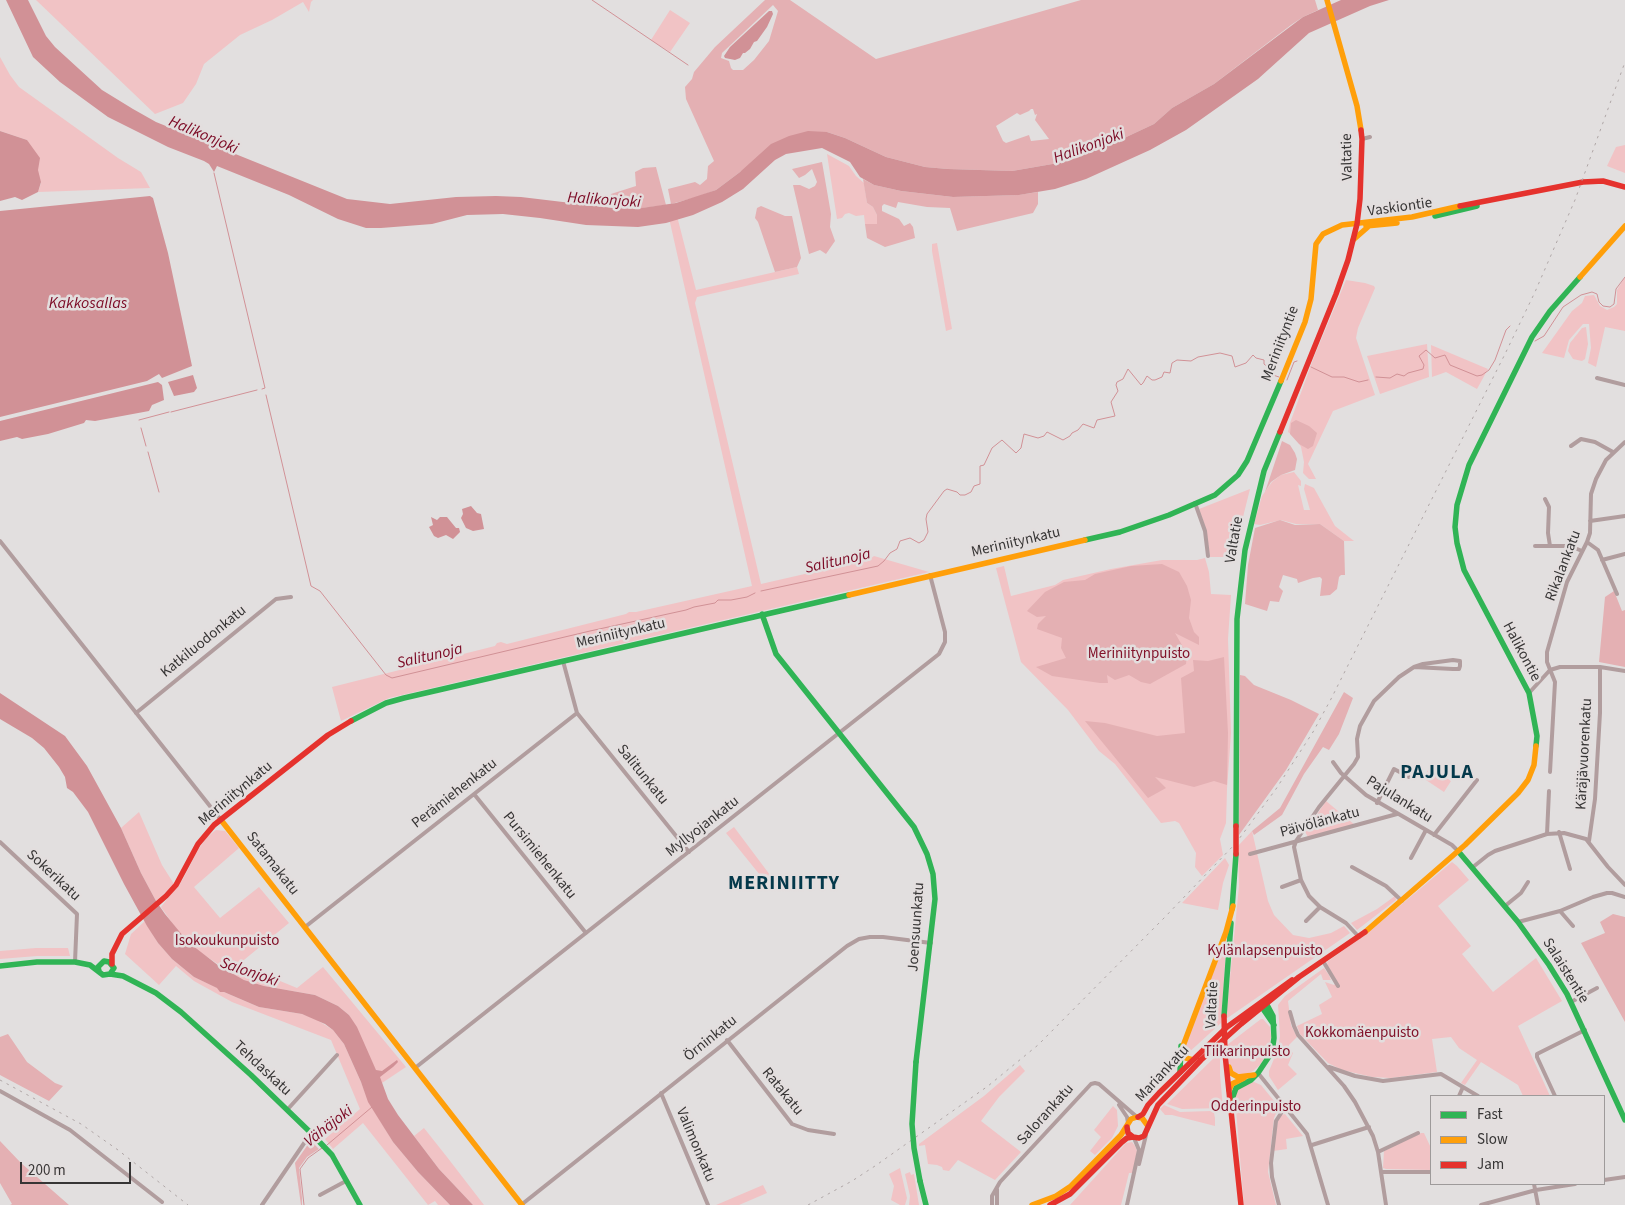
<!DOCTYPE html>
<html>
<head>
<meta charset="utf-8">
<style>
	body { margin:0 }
	#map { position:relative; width:1625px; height:1205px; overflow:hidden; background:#e2dfdf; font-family:"Source Sans 3",sans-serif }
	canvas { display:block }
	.legend { position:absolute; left:1430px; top:1095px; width:175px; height:90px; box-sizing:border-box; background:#e3dede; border:1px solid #9e9a9a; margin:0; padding:6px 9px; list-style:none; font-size:15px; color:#373535 }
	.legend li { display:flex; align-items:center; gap:10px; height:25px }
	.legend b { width:25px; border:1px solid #9e9a9a }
	.scale { position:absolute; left:20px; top:1162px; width:111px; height:22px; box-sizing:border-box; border:2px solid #373535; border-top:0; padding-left:6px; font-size:15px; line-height:18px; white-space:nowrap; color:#373535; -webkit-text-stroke:4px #e3dede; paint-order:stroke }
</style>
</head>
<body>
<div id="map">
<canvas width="1625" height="1205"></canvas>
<ul class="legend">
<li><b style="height:6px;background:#30b455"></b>Fast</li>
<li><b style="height:6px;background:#ff9f0a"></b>Slow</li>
<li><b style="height:6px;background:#e5322d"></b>Jam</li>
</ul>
<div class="scale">200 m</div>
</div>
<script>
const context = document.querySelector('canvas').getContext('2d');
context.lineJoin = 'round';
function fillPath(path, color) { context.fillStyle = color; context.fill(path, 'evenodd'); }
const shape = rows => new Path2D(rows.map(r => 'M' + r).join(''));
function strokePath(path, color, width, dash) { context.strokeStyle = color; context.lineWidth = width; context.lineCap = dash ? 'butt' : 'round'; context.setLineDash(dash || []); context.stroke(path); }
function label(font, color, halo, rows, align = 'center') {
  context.font = font + ' "Source Sans 3",sans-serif'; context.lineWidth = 5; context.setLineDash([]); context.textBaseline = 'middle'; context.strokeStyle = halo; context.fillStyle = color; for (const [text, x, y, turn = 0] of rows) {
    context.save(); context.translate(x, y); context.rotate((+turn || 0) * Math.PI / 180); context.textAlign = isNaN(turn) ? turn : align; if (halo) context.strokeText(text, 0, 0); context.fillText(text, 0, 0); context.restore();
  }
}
fillPath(shape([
	[36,0,313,0,311,2,309,12,303,2,272,20,240,35,204,64,196,84,183,103,155,114],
	[670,10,690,23,670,52,651,40],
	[0,57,10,75,19,87,118,158,141,172,150,188,38,192,41,183,27,140,0,131],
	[1625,145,1625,173,1607,166,1616,147],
	[827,154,849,166,856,176,864,183,867,203,873,207,877,215,877,224,865,224,864,215,856,216,849,213,845,214,842,218,837,219],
	[677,216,696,290,797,267,799,274,697,297,695,303,761,584,870,559,874,556,929,572,389,698,341,721,332,687,495,646,497,643,501,642,507,644,626,614,629,612,636,612,752,586,669,218],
	[937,243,952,329,946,331,932,251,932,244],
	[1625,277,1625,331,1605,327,1596,367,1588,363,1591,348,1589,324,1583,324,1569,340,1564,358,1542,353,1572,311,1582,303,1585,296,1594,295,1600,306,1607,310,1614,307,1617,304,1617,290],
	[1346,280,1365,283,1374,286,1375,288,1358,328,1356,338,1375,395,1333,411,1308,464,1316,479,1309,479,1303,473,1304,462,1301,447,1296,438,1288,432,1290,423,1314,357],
	[1586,327,1588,344,1585,359,1582,361,1573,359,1568,351,1570,343,1582,328],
	[1427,344,1429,377,1380,394,1367,356],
	[1431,345,1488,369,1477,389,1446,372,1432,377],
	[1294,472,1301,481,1301,486,1298,485,1304,510,1310,510,1304,489,1305,484,1314,488,1335,526,1354,541,1344,541,1320,524,1296,524,1281,520,1260,525,1254,524,1262,496,1272,482,1281,475],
	[1250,489,1241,525,1236,557,1210,557,1206,530,1199,509],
	[1205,558,1209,572,1211,594,1231,595,1228,639,1231,733,1227,789,1226,823,1220,839,1223,855,1202,876,1195,867,1196,853,1179,823,1175,821,1161,823,1115,764,1099,751,1068,710,1021,662,996,568,1004,566,1011,596,1055,585,1063,580,1111,569,1162,560,1197,560],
	[1430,767,1451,781,1444,792,1423,778],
	[1326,801,1355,825,1308,837,1305,832],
	[139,812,162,865,174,884,156,901,141,873,121,828],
	[734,827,770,875,764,880,726,833],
	[216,830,225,831,239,848,194,887,220,918,259,887,289,923,239,964,297,988,323,967,406,1067,382,1083,349,1015,338,1006,315,995,264,986,244,980,231,973,197,950,179,933,161,907,183,879,198,850,207,837],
	[1252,831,1268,901,1274,915,1293,935,1309,938,1331,933,1344,926,1350,933,1226,1019,1239,886,1238,846],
	[1225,858,1229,865,1223,883,1218,910,1182,903],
	[1452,862,1457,866,1469,880,1438,906,1471,946,1462,954,1493,992,1536,958,1562,1001,1518,1026,1550,1096,1523,1096,1518,1085,1481,1062,1465,1085,1461,1083,1477,1060,1459,1048,1451,1037,1432,1039,1437,1072,1391,1078,1372,1077,1342,1070,1328,1063,1300,1034,1297,1026,1322,1014,1319,1005,1332,997,1325,982,1334,985,1337,982,1328,966,1327,962,1371,930],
	[1395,896,1396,900,1357,930,1351,923,1377,909],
	[145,921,158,943,172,959,194,977,218,988,220,991,224,992,259,1007,302,1014,314,1018,333,1030,344,1044,361,1082,369,1102,393,1142,418,1172,450,1205,438,1205,435,1201,428,1205,363,1123,333,1149,325,1139,360,1109,331,1040,232,1002,194,981,176,966,159,985,125,954,131,934],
	[1227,936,1221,1023,1186,1055,1185,1049,1187,1040],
	[36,948,68,948,70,956,37,956,0,959,0,951],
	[1324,968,1329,975,1331,980,1323,980,1321,974,1288,1001,1291,1025,1297,1037,1289,1045,1289,1049,1293,1053,1288,1065,1297,1074,1278,1090,1269,1076,1269,1071,1278,1049,1280,1036,1278,1005,1285,996],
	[1261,1019,1263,1019,1270,1027,1271,1037,1267,1053,1261,1064,1253,1071,1244,1075,1235,1073,1230,1069,1227,1045],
	[1220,1052,1220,1075,1223,1108,1182,1109,1167,1104],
	[1020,1065,1025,1071,999,1097,981,1121,1021,1152,995,1180,958,1160,949,1171,943,1170,942,1167,937,1165,928,1164,925,1145,919,1146,919,1144,984,1096],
	[1254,1082,1261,1085,1279,1107,1274,1118,1268,1172,1276,1205,1244,1205,1235,1098,1238,1089,1246,1084],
	[1164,1105,1180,1112,1211,1111,1214,1113,1215,1118,1215,1126,1172,1115,1165,1115,1160,1109],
	[1113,1106,1117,1110,1118,1126,1112,1138,1095,1155,1090,1151,1101,1137,1094,1130],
	[1285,1114,1303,1136,1286,1139,1287,1149,1273,1151,1278,1119,1281,1115],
	[424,1128,447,1157,484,1205,473,1205,439,1169,414,1136],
	[1421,1133,1424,1133,1431,1148,1431,1170,1386,1169,1383,1168,1384,1151],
	[1132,1142,1135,1146,1137,1151,1133,1173,1129,1173,1121,1205,1070,1205,1126,1143],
	[900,1168,907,1198,905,1205,900,1205,891,1200,894,1186,889,1174],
	[910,1172,911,1175,914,1174,919,1205,909,1205,910,1196,905,1174],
	[763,1185,767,1193,739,1205,716,1205]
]), '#f1c3c5');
fillPath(shape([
	[765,0,790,0,876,59,1081,0,1315,0,1318,10,1303,17,1291,25,1214,84,1172,108,1154,124,1105,147,1064,162,1012,171,948,169,925,167,886,157,845,138,827,132,740,172,716,190,697,197,671,204,668,189,695,182,700,185,707,179,708,166,714,161,686,99,685,87,692,79,694,72,715,47],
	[773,5,778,11,769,41,754,60,743,70,733,70,731,68,729,61,721,58,722,53],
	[1031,109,1033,109,1035,115,1037,114,1035,120,1049,139,1031,141,1029,135,1006,143,1003,141,996,126,1017,113,1020,115,1029,111],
	[822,162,831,214,830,227,835,241,826,254,820,250,809,254,793,185,800,185,809,189,815,186,817,182,812,169,805,175,799,178,792,169],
	[656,167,666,205,635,209,619,208,610,199,611,194,636,186,635,172,643,168],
	[863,179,874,185,901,191,953,197,1018,195,1038,192,1038,204,1033,213,957,231,950,208,927,207,898,202,896,208,884,204,882,206,882,211,899,219,904,226,910,223,913,227,915,238,885,247,867,238,865,224,877,224,877,215,873,207,867,203],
	[761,206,785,216,792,216,801,258,797,267,775,272,758,222,755,218,757,208],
	[1296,420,1309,426,1317,433,1313,446,1308,449,1299,444,1290,434,1291,423],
	[1282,441,1290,445,1295,453,1297,459,1295,470,1281,475,1271,482,1265,492],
	[1280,520,1295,525,1320,524,1344,541,1345,575,1341,575,1339,577,1337,589,1330,595,1320,596,1322,579,1320,577,1313,578,1298,583,1297,579,1283,575,1279,587,1283,591,1279,602,1270,601,1267,611,1245,604,1248,565,1255,528],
	[1162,564,1179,572,1187,586,1191,600,1189,618,1194,632,1199,637,1199,645,1175,633,1187,654,1186,664,1150,684,1141,682,1129,675,1115,680,1107,675,1108,683,1100,683,1052,676,1036,667,1066,658,1061,648,1062,638,1037,629,1038,624,1046,616,1037,617,1027,611,1045,592,1064,582,1085,580,1095,574,1131,566],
	[1614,591,1622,611,1625,610,1625,667,1599,662,1605,597],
	[1224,657,1228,733,1227,785,1214,781,1194,787,1155,777,1166,788,1148,798,1085,721,1105,723,1157,736,1185,733,1181,678,1194,671,1193,660,1208,661],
	[1240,675,1245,676,1254,685,1291,700,1319,714,1286,770,1239,835],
	[1344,692,1353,698,1339,734,1329,750,1323,747,1304,774,1282,815,1254,835,1252,831,1280,808],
	[1613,914,1625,917,1625,1022,1581,943,1605,933,1600,922],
	[8,1034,27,1062,55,1083,63,1086,49,1101,0,1075,0,1037],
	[0,1141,21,1163,69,1205,10,1205,12,1204,0,1183],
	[309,1143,313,1143,319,1149,307,1157,299,1168,302,1198,302,1205,301,1205,295,1163]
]), '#e4b0b3');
fillPath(shape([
	[6,0,28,0,46,36,55,47,102,90,133,109,156,122,347,199,390,204,456,197,496,196,521,197,613,208,635,209,676,203,716,190,740,172,771,144,789,136,808,131,827,132,845,138,886,157,925,167,948,169,1012,171,1064,162,1105,147,1154,124,1172,108,1214,84,1303,17,1341,0,1389,0,1370,6,1309,33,1258,79,1186,130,1150,150,1086,179,1055,189,1019,195,953,197,901,191,874,185,860,177,850,162,822,148,786,154,775,160,743,189,722,202,693,215,666,223,638,227,586,225,540,218,503,214,467,215,432,224,381,228,366,228,338,219,289,195,217,166,214,172,209,164,204,161,168,147,108,117,60,82,33,57],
	[769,11,772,11,773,14,767,27,757,41,754,42,750,49,745,53,743,53,740,58,735,60,725,58,724,56,730,47],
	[0,131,27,140,40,158,38,170,41,182,38,192,22,200,15,197,0,201],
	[150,196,153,198,168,253,192,366,162,378,159,374,147,381,0,417,0,211],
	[193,375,197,388,194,392,174,396,168,382],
	[158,382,162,385,164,400,152,405,149,411,95,421,86,420,84,423,48,434,22,439,17,437,0,441,0,421],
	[471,506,477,513,481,514,484,529,473,531,466,528,461,518,463,514,462,509],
	[431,517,437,520,440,517,447,517,456,528,459,528,460,532,453,539,446,535,438,538,434,536,429,527,433,525],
	[0,693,65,736,87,766,121,828,141,873,156,901,165,914,188,942,219,966,244,980,264,986,315,995,338,1006,349,1015,357,1027,376,1070,382,1071,397,1060,398,1062,393,1067,380,1077,388,1099,398,1115,439,1169,473,1205,450,1205,418,1172,393,1142,368,1102,361,1082,344,1044,333,1030,325,1024,302,1014,259,1007,224,992,220,992,217,988,194,977,172,959,158,943,147,926,124,884,88,812,73,792,67,788,65,777,59,767,44,748,32,738,0,719]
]), '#d19196');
strokePath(shape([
	[592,0,688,65],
	[214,173,265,388,262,389],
	[1535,341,1544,336,1563,307,1581,295,1592,292,1597,294,1599,302,1603,306,1610,307,1614,304,1616,289,1625,277],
	[1311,367,1332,377,1344,377,1359,382,1368,380],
	[1376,377,1390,378,1397,374,1404,376,1408,373,1423,369,1424,365,1419,356,1426,350,1435,358,1445,355,1450,365,1477,376,1482,375,1489,370,1495,360,1506,330,1510,326],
	[1287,380,1294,362,1297,361],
	[266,395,311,586,320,591,386,675,392,678,590,631,686,610,694,607,715,603,718,600,731,600,747,597,755,593],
	[171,412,257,390],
	[139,420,169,412],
	[141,428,146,446],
	[148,452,159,492],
	[761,591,878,566,884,561,890,553,897,549,900,541,910,538,919,543,924,540,928,532,926,519,927,514,944,491,947,489,957,492,960,495,965,495,971,492,974,486,980,484,980,466,984,465,992,448,1002,440,1016,453,1021,448,1024,434,1038,438,1044,436,1047,432,1063,440,1070,436,1072,433,1078,430,1083,424,1094,428,1097,420,1115,416,1111,402,1118,391,1116,385,1117,382,1123,379,1128,369,1141,385,1143,383,1147,376,1152,380,1155,380,1162,377,1164,372,1170,373,1172,363,1177,360,1191,361,1198,357,1220,353,1232,356,1235,367,1246,363,1253,355,1256,358,1264,360,1264,364,1270,369,1270,374,1279,377],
	[327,1145,372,1107],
	[304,1205,300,1169,308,1158,322,1148]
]), '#d19196', 1);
strokePath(shape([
	[1362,139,1370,137],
	[1597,378,1625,385],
	[1571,446,1581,439,1595,442,1613,452],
	[1545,499,1549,507,1548,533,1550,546],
	[1195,503,1205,531,1208,556],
	[1590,521,1625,516],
	[0,541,221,820],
	[1587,542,1598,550,1617,594],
	[1535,546,1570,546,1582,551],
	[1602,560,1625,554],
	[1529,693,1550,670,1560,667,1600,667,1625,671],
	[136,713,276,599,291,597],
	[577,713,689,852],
	[1333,762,1341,773,1366,795,1452,845,1458,851],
	[1550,772,1555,682,1547,662,1547,652,1567,582,1587,542,1590,533,1591,494,1596,479,1606,460,1625,442],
	[474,794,586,933],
	[1377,803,1394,769,1409,777],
	[1559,832,1570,869],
	[1547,834,1549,791],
	[1434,835,1477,780],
	[1589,841,1595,799,1600,713,1600,667],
	[0,842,77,914,75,962],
	[1250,854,1397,814],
	[1411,858,1426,830],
	[1352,867,1386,886,1402,901],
	[1473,867,1488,855,1495,851,1547,834,1564,833,1586,839,1608,867,1625,885],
	[1282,887,1301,880],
	[1505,906,1521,893,1528,882],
	[1560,911,1593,897,1607,893,1612,893,1625,897],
	[1306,921,1320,907],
	[1518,922,1560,911,1573,926],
	[305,927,577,713,563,661],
	[1359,937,1346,923,1320,907,1309,896,1301,880,1294,847,1296,841,1319,807,1354,764,1358,757,1357,739,1360,726,1374,701,1399,677,1414,667,1453,669,1459,669,1460,666,1460,661,1453,660,1423,664,1414,667],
	[1323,961,1338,986],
	[1571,1002,1597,988],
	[1290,1012,1294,1026,1298,1035,1344,1086,1355,1102,1373,1136,1378,1152,1386,1205],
	[727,1040,792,1124,808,1130,834,1134],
	[1329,1067,1355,1076,1383,1081,1441,1074,1478,1096],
	[415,1068,939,654,945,642,945,632,930,575],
	[1258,1073,1307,1134,1328,1205],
	[0,1091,70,1130,162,1202],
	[661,1093,708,1205],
	[1459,1096,1463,1087],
	[1555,1096,1537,1057,1537,1054,1585,1030],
	[1119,1105,1127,1117,1128,1123],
	[287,1110,337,1055],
	[1312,1145,1369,1127],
	[1378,1152,1418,1133],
	[1139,1164,1146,1135],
	[1381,1172,1431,1172],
	[1604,1180,1625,1177],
	[1534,1184,1538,1205],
	[997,1189,997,1205],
	[320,1195,346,1181],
	[262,1205,311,1133],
	[521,1205,847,946,859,939,870,937,883,937,931,943],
	[992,1205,992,1196,1000,1182,1091,1084,1095,1083,1099,1084,1137,1117],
	[1127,1205,1139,1150,1134,1138],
	[1279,1205,1272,1177,1271,1163,1276,1121,1285,1107],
	[1481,1205,1536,1190,1575,1184]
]), '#b19d9e', 4);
strokePath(shape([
	[1435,216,1477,206],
	[1085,540,1120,532,1169,515,1215,495,1238,475,1247,461,1281,381],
	[762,614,776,654,914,827,927,854,933,874,935,899,916,1062],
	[351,721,386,703,404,698,849,595],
	[1536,746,1537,736,1529,693,1464,570,1457,543,1455,527,1457,505,1469,465,1532,337,1550,311,1580,277],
	[1236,826,1237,619,1245,550,1264,471,1280,432],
	[1458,851,1518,922,1549,965,1567,994,1625,1120],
	[1232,909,1236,854],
	[0,966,37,962,75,962,90,965,103,975,110,974,123,976,156,993,181,1012,251,1075,311,1133,332,1155,360,1205],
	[99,971,98,967,104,961,109,962,114,968,110,974],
	[1261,1006,1274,1025],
	[1224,1016,1231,923],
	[1180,1072,1181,1046],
	[1231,1102,1236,1088,1251,1080,1258,1073,1272,1052,1274,1038,1273,1016,1265,1001],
	[920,1181,926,1205]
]), '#30b455', 5.5);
strokePath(shape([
	[1327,0,1357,106,1361,130],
	[1366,226,1397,223],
	[1353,240,1369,226],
	[1580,277,1625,226],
	[1281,381,1305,322,1311,299,1316,244,1323,234,1342,225,1412,217,1460,206],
	[849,595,1085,540],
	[221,820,522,1205],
	[1365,932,1465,845,1518,793,1528,780,1534,765,1536,746],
	[1193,1060,1186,1058,1183,1046,1226,932,1233,906],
	[1229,1067,1231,1073,1238,1077,1254,1075],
	[1229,1090,1232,1084,1244,1078],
	[1032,1205,1056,1196,1071,1186,1121,1135,1131,1119,1137,1117,1142,1118,1148,1126]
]), '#ff9f0a', 5.5);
strokePath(shape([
	[1460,206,1583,182,1603,181,1625,187],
	[1280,432,1336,294,1348,260,1357,224,1360,199,1362,139,1361,130],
	[112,964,112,954,122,934,166,896,176,885,198,844,214,825,328,735,351,721],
	[1225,1054,1241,1205],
	[1138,1117,1143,1114,1148,1105,1159,1093,1227,1027,1292,980],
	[1127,1127,1128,1133,1133,1137,1139,1138,1144,1136,1158,1105,1201,1060,1241,1024,1299,977,1365,932],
	[1050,1205,1070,1194,1122,1142,1127,1138,1133,1137]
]), '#e5322d', 5.5);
strokePath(shape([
	[0,1080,81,1124,118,1150,188,1205],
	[808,1205,852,1181,875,1166,988,1086,1038,1045,1164,918,1236,843,1276,789,1313,732,1331,699,1505,354,1535,292,1575,200,1625,62]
]), '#afa6a6', 1, [2.5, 5]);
strokePath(shape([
	[916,1062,912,1124,914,1148,920,1181]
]), '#30b455', 5.5);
strokePath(shape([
	[1236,826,1236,854],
	[1224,1016,1225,1054]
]), '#e5322d', 5.5);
label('15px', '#373535', '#e3dede', [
	["Valtatie",1348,157,-91],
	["Vaskiontie",1400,208,-8],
	["Meriniityntie",1281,344,-69],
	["Valtatie",1235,540,-80],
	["Meriniitynkatu",1016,543,-13],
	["Rikalankatu",1564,566,-69],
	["Meriniitynkatu",621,634,-13],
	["Katkiluodonkatu",204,642,-39],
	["Halikontie",1521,652,62],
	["Käräjävuorenkatu",1585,754,-87],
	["Salitunkatu",642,775,51],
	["Meriniitynkatu",236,794,-40],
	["Perämiehenkatu",455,794,-38],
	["Pajulankatu",1399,800,32],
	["Päivölänkatu",1320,823,-15],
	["Myllyojankatu",703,827,-38],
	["Pursimiehenkatu",539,856,51],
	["Satamakatu",272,864,52],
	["Sokerikatu",53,876,43],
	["Joensuunkatu",917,927,-86],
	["Salaistentie",1565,971,58],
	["Valtatie",1213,1005,-87],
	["Örninkatu",711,1039,-39],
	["Tehdaskatu",262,1069,43],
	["Mariankatu",1163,1074,-47],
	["Ratakatu",782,1092,51],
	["Salorankatu",1046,1115,-48],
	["Valimonkatu",695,1145,67]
]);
label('15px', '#82132a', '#e3dede', [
	["Meriniitynpuisto",1139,655],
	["Isokoukunpuisto",227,942],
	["Kylänlapsenpuisto",1265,952],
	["Kokkomäenpuisto",1362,1034],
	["Tiikarinpuisto",1247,1053],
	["Odderinpuisto",1256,1108]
]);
label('italic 16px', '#7c0a25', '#e3dede', [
	["Halikonjoki",203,136,23],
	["Halikonjoki",1089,147,-20],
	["Halikonjoki",604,201,4],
	["Kakkosallas",88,304],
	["Salitunoja",838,562,-13],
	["Salitunoja",430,657,-13],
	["Salonjoki",249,973,19],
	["Vähäjoki",329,1127,-38]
]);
context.letterSpacing = '1px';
label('bold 20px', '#04394b', '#e3dede', [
	["PAJULA",1437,774],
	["MERINIITTY",784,885]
]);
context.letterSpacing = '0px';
</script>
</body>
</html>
